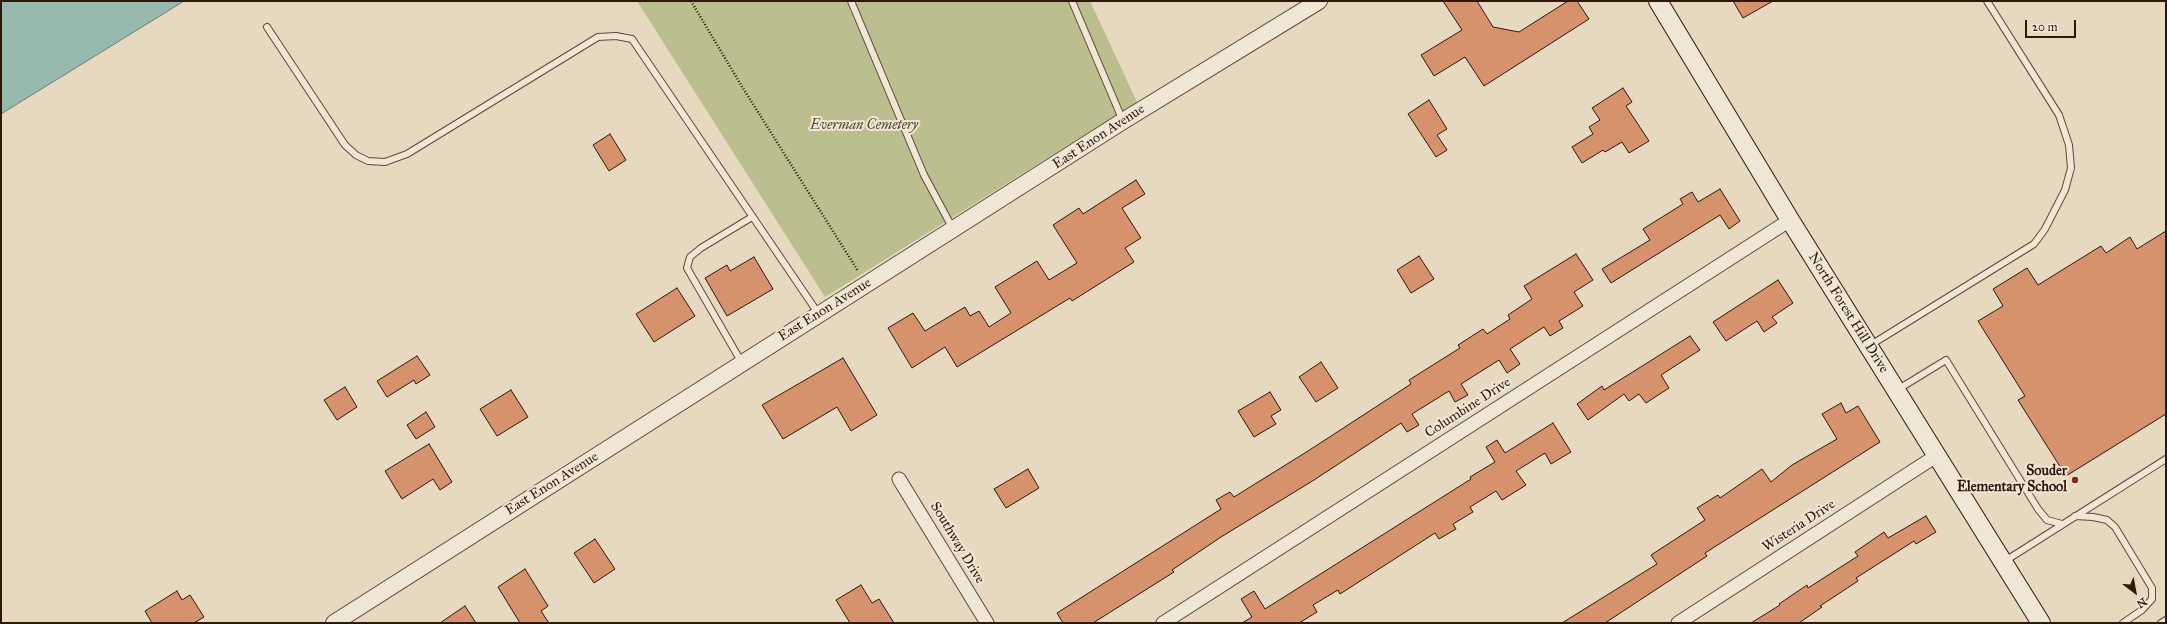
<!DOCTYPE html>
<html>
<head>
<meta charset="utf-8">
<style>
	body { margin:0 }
	#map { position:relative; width:2167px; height:624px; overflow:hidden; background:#e7d9bf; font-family:"IM FELL Great Primer",serif }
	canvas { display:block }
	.frame { position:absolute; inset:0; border:2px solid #2f170a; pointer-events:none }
	.north { position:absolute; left:2115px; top:572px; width:40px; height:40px; -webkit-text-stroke:3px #efe6d5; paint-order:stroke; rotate:148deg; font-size:11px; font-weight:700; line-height:16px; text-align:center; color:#2f170a }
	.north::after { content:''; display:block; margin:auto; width:14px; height:18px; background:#2f170a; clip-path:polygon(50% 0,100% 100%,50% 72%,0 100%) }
	.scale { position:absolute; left:2025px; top:20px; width:51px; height:18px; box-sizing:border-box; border:2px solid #2f170a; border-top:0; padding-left:5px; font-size:12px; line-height:14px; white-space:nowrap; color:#2f170a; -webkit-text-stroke:3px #efe6d5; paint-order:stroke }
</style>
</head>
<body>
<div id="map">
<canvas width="2167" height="624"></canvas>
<div class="frame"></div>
<div class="north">N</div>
<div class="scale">20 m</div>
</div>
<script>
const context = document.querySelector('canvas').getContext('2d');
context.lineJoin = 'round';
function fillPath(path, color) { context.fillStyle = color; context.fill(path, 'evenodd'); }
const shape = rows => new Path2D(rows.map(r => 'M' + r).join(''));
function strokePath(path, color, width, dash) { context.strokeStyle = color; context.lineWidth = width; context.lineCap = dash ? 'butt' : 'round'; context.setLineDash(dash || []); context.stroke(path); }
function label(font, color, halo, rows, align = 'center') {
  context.font = font + ' "IM FELL Great Primer",serif'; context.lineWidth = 4; context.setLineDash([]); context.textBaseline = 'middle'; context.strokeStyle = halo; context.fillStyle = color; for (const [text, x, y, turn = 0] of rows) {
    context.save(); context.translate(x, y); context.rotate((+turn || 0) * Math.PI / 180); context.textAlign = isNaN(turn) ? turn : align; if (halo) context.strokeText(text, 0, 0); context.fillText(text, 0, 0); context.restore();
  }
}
fillPath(shape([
	[637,1,1090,1,1137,102,825,297]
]), '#bbbe8e');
const water = shape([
	[1,1,184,1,1,114,1,1]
]);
fillPath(water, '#97baaf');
strokePath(water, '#6d796d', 1);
const building = shape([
	[1443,1,1477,1,1493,27,1519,32,1568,1,1577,1,1589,19,1484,86,1465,57,1434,76,1421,55,1462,30,1443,1],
	[1733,1,1773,1,1743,18,1733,1],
	[1623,88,1632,102,1626,106,1649,141,1629,153,1622,142,1605,152,1603,150,1582,163,1572,147,1593,134,1589,127,1600,120,1592,108,1623,88],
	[1429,100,1447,129,1437,135,1447,150,1436,157,1408,114,1429,100],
	[610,134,626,160,609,171,593,145,610,134],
	[1136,180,1145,194,1122,208,1141,238,1125,248,1134,262,1072,301,1070,298,957,367,945,347,912,368,888,328,913,313,925,331,965,307,970,316,979,311,989,327,1011,313,995,287,1037,261,1049,280,1077,263,1053,225,1079,208,1083,214,1136,180],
	[1720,189,1740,221,1729,229,1720,215,1611,283,1602,269,1650,240,1643,229,1683,204,1680,199,1692,192,1698,202,1720,189],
	[2166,231,2166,414,2066,476,2018,400,2025,396,1978,321,2003,306,1993,289,2027,268,2038,285,2101,246,2106,253,2130,237,2137,249,2166,231],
	[1576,254,1593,280,1574,292,1583,306,1559,321,1563,328,1550,336,1544,327,1510,349,1520,364,1507,373,1499,360,1461,384,1468,395,1455,402,1449,391,1412,414,1419,425,1407,432,1401,423,1314,480,1221,537,1172,570,1174,572,1093,623,1063,623,1057,613,1221,509,1216,500,1230,492,1234,497,1308,451,1411,384,1409,380,1460,348,1458,345,1483,329,1487,334,1510,319,1508,315,1532,299,1524,286,1576,254],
	[1419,256,1434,279,1411,293,1397,270,1419,256],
	[754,257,773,289,727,316,705,278,727,265,730,271,754,257],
	[1778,280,1793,303,1772,317,1777,323,1764,332,1757,321,1726,341,1713,322,1778,280],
	[677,288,695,316,654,342,636,314,677,288],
	[1690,336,1700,350,1661,375,1669,388,1646,403,1639,394,1629,401,1624,394,1588,420,1577,404,1602,386,1604,390,1690,336],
	[417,356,430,375,416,384,414,380,387,397,377,381,417,356],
	[843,358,877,415,851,431,837,407,783,439,762,405,843,358],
	[1321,362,1338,388,1316,402,1299,377,1321,362],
	[345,387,357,407,337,420,324,400,345,387],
	[511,390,528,417,497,436,480,409,511,390],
	[1270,392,1281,410,1271,416,1276,424,1254,437,1238,411,1270,392],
	[1841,403,1846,413,1858,406,1880,442,1705,553,1707,556,1605,623,1562,623,1657,564,1651,555,1705,520,1697,508,1718,495,1720,498,1762,469,1771,482,1792,465,1837,439,1822,414,1841,403],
	[426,412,435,427,416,439,407,425,426,412],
	[1553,423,1571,452,1551,464,1545,453,1516,471,1526,485,1502,500,1496,491,1470,507,1473,512,1453,524,1456,529,1439,539,1435,533,1340,594,1338,590,1313,605,1317,612,1299,623,1242,623,1252,617,1241,599,1254,591,1265,609,1471,479,1470,477,1495,462,1486,447,1497,440,1505,453,1553,423],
	[429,444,452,482,440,490,433,479,402,499,385,471,429,444],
	[1028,469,1039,488,1006,508,994,489,1028,469],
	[1926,516,1936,532,1916,544,1914,541,1856,578,1858,581,1820,606,1822,607,1799,623,1751,623,1780,605,1779,604,1807,585,1808,588,1858,556,1855,552,1884,532,1888,538,1926,516],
	[595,539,615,569,594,583,574,553,595,539],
	[525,569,548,606,541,611,549,623,520,623,498,587,525,569],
	[861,585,872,603,879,599,894,623,850,623,836,600,861,585],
	[177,591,182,600,190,595,204,617,194,623,152,623,145,611,177,591],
	[465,606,476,623,440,623,465,606]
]);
fillPath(building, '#d6916d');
strokePath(building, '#2f170a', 1);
const service = shape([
	[851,1,924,175,953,229],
	[1072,1,1123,121],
	[267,27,345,145,356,155,368,161,385,162,407,154,598,37,616,36,632,39,818,313],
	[1869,346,2034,244,2045,229,2065,190,2071,168,2069,145,2059,115,1987,1],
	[742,363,687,268,690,257,701,248,752,217],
	[1897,390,1946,360,2038,509,2047,520,2062,524],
	[2075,516,2093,517,2107,520,2115,527,2152,588,2152,599,2142,610,2123,623],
	[2005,561,2166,459],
	[2161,623,2166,620]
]);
const minor = shape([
	[899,479,987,623],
	[1163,623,1790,220],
	[1678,623,1936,456]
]);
const tertiary = shape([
	[334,623,1123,121,1319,1]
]);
const secondary = shape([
	[1658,1,1790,220,2041,623]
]);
strokePath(service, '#5d4837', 8);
strokePath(minor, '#5d4837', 15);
strokePath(tertiary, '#5d4837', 18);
strokePath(secondary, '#2f170a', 20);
strokePath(shape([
	[691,1,741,85,858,271]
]), '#2f170a', 2.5, [1, 2]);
strokePath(service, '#efe6d5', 6);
strokePath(minor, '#efe6d5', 13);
strokePath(tertiary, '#efe6d5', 16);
strokePath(secondary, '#efe6d5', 18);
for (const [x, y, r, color] of [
	[2075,480,4,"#8f2418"]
]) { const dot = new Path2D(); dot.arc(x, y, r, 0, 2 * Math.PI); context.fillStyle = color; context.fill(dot); strokePath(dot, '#efe6d5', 1.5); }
label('italic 14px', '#594932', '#efe6d5', [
	["Everman Cemetery",864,126]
]);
label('14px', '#2f170a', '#efe6d5', [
	["East Enon Avenue",1099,137,-33],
	["East Enon Avenue",825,310,-32],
	["North Forest Hill Drive",1848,313,58],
	["Columbine Drive",1468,408,-33],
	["East Enon Avenue",552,484,-32],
	["Wisteria Drive",1799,526,-33],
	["Southway Drive",957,543,59]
]);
label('bold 14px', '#2f170a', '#efe6d5', [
	["Souder",2067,472],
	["Elementary School",2067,488]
], 'right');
</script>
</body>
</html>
